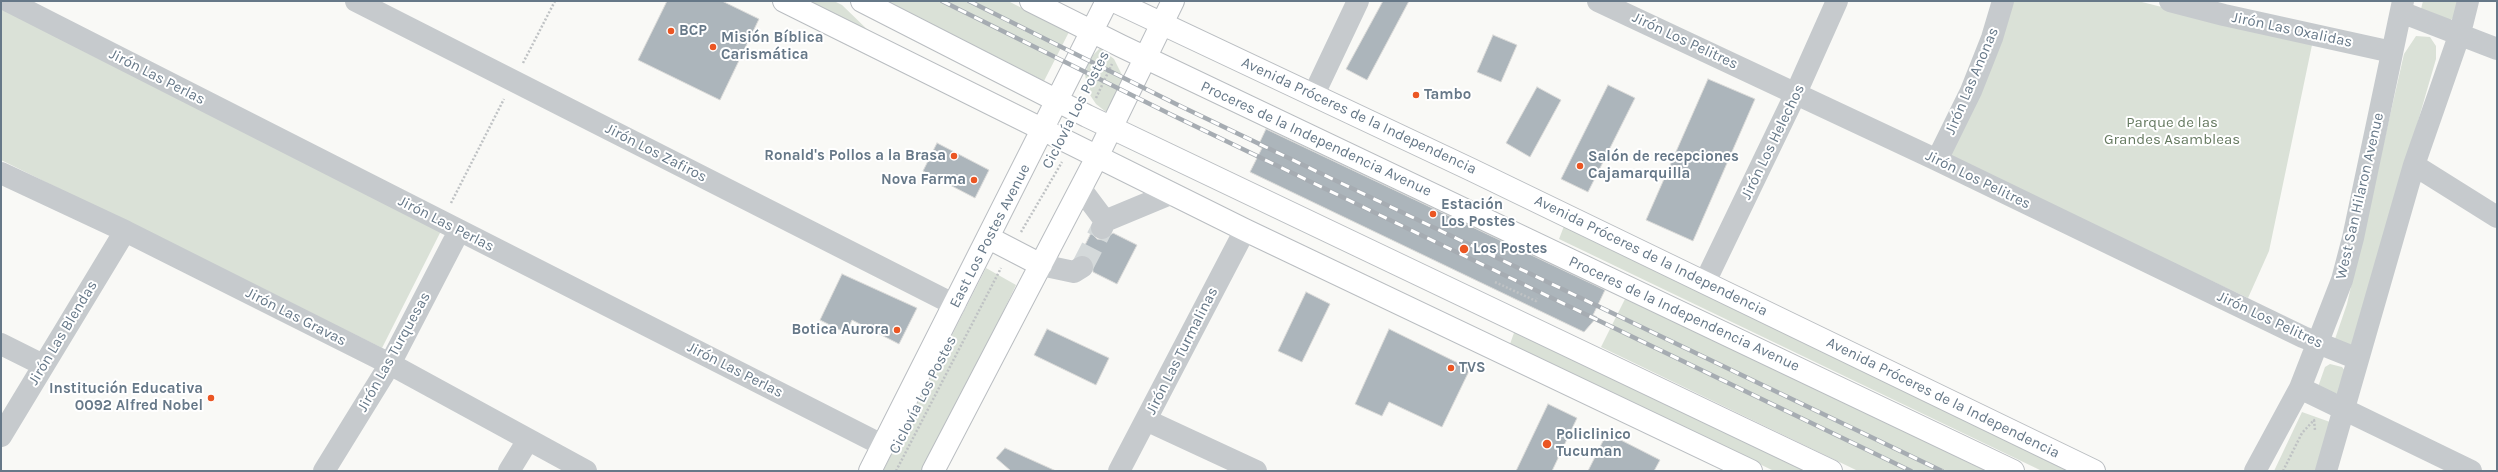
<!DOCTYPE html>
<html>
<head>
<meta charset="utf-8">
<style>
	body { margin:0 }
	#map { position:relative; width:2498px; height:472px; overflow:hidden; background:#f9f9f6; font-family:Karla,sans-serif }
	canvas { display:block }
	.frame { position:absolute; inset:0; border:2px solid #667888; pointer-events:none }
</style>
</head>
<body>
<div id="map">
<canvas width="2498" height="472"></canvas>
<div class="frame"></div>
</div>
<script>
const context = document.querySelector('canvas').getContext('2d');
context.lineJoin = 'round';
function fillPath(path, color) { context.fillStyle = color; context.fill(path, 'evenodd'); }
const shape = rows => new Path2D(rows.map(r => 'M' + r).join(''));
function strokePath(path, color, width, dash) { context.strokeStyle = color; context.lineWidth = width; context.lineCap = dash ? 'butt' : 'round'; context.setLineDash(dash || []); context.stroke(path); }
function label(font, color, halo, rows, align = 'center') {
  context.font = font + ' Karla,sans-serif'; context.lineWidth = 4; context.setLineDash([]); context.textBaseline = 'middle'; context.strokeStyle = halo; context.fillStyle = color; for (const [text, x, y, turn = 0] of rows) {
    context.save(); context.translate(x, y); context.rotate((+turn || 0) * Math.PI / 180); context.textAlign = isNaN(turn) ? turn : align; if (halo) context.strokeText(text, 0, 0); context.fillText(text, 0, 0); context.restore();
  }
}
fillPath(shape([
	[807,1,834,1,842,5,872,34],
	[886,1,1008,1,1069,32,1044,81],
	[2011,1,2138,1,2312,45,2269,251,2248,298,1949,158],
	[2423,1,2460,1,2455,17,2449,21,2421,9],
	[1,9,441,231,382,348,1,160],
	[2416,36,2430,37,2436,46,2436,59,2353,346,2335,339,2347,304,2404,54],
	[1100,48,1114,59,1123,77,1119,101,1110,115,1096,104,1088,92,1085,74,1089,59],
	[1566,221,2077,471,2042,471,1559,239],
	[986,268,1016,285,930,465,926,471,883,471],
	[1626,297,1986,471,1858,471,1601,347],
	[1515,330,1813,471,1774,471,1510,344],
	[2330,364,2342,367,2346,372,2340,395,2318,387,2325,367],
	[2302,412,2330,422,2317,471,2274,471]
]), '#dae1d7');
const building = shape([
	[667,1,722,1,759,19,720,100,638,60,667,1],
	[1383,1,1409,1,1367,80,1346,69,1383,1],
	[1493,35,1517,45,1501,82,1477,72,1493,35],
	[1708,79,1755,99,1693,241,1646,220,1708,79],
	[1608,85,1635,98,1588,192,1561,179,1608,85],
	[1537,87,1561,100,1530,157,1506,143,1537,87],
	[1266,129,1605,290,1593,315,1597,317,1584,332,1250,172,1262,148,1258,146,1266,129],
	[937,143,989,170,975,198,923,171,937,143],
	[1091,233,1097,239,1103,240,1113,233,1137,245,1117,284,1093,272,1092,260,1088,256,1080,255,1091,233],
	[842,274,917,308,899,344,852,320,846,333,820,320,842,274],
	[1306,292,1330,304,1302,362,1278,351,1306,292],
	[1047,329,1109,358,1096,385,1034,355,1047,329],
	[1389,329,1470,369,1442,427,1389,402,1382,416,1355,404,1389,329],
	[1548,404,1577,418,1552,471,1516,471,1548,404],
	[1607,433,1660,460,1654,471,1588,471,1607,433],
	[1005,448,1056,471,1011,471,996,458,1005,448]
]);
fillPath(building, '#acb5bb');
strokePath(building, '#dadad8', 1);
strokePath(shape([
	[1082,267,1102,228]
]), '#d4d9da', 22, [22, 11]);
const major = shape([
	[784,1,1245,230,1751,471],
	[862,1,1087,116,1831,471],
	[1031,1,1121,46,2013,471],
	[1114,1,1472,170,2094,471],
	[989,238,1041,265],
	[870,471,1107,1],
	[933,471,1097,157,1173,1]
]);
strokePath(major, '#b9bdc1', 24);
strokePath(shape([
	[523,63,555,1],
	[1096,98,1112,64],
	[451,203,504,99],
	[1021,232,1062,162],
	[1495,282,1536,301,1537,298],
	[896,471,1001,268],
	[2283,471,2302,433,2314,420,2315,430]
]), '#bfc2c4', 2.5, [2, 2]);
strokePath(shape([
	[8,1,884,446],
	[356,1,955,305],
	[1598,1,1937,160,2303,337,2358,359],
	[2170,1,2224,15,2392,52],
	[2401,12,2497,49],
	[1314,94,1358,1],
	[1937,160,1971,91,1992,38,2003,1],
	[2414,165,2497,217],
	[1,173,125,231,390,364,586,471],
	[1081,189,1105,221,1102,228],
	[1105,221,1170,194],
	[1041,265,1074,272,1082,267],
	[1705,282,1796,93,1837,1],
	[1,344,43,365],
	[2300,388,2471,471],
	[1146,420,1256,471],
	[1,436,125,231],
	[324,471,390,364,459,231],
	[509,471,528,440],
	[1119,471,1245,230],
	[2255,471,2300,388,2342,280,2353,238,2403,1],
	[2326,471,2414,165,2460,33,2468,1]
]), '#c6cacd', 22);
strokePath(major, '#fff', 22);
const rail = shape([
	[942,1,1172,115,1911,471],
	[969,1,1176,104,1942,471]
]);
strokePath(rail, '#a6acb2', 4.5);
strokePath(rail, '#fff', 3, [9]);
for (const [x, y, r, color] of [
	[671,31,4,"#eb5623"],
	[713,47,4,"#eb5623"],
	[1416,95,4,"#eb5623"],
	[954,156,4,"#eb5623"],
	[1580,166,4,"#eb5623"],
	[974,180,4,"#eb5623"],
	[1433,214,4,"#eb5623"],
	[1464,249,5,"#eb5623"],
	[897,330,4,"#eb5623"],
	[1451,368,4,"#eb5623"],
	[211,398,4,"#eb5623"],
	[1547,444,5,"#eb5623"]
]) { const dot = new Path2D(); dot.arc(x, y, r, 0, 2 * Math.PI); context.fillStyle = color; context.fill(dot); strokePath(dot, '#fff', 1.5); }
label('15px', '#667888', '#fff', [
	["Jirón Las Oxalidas",2292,30,12],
	["Jirón Los Pelitres",1685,41,25],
	["Jirón Las Perlas",157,77,27],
	["Jirón Las Anonas",1972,81,-67],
	["Ciclovía Los Postes",1076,110,-63],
	["Avenida Próceres de la Independencia",1359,116,25],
	["Proceres de la Independencia Avenue",1316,139,25],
	["Jirón Los Helechos",1773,142,-64],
	["Jirón Los Zafiros",656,153,27],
	["Jirón Los Pelitres",1978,180,26],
	["West San Hilaron Avenue",2360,196,-77],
	["Jirón Las Perlas",446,224,27],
	["East Los Postes Avenue",990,236,-63],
	["Avenida Próceres de la Independencia",1651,256,26],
	["Proceres de la Independencia Avenue",1684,314,25],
	["Jirón Las Gravas",296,317,27],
	["Jirón Los Pelitres",2270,320,25],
	["Jirón Las Blendas",63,333,-59],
	["Jirón Las Turmalinas",1182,351,-63],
	["Jirón Las Turquesas",394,352,-61],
	["Jirón Las Perlas",735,370,27],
	["Ciclovía Los Postes",923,395,-63],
	["Avenida Próceres de la Independencia",1943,398,26]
]);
label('bold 15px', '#667888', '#fff', [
	["BCP",679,31],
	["Misión Bíblica",721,38],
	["Carismática",721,55],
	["Tambo",1424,95],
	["Ronald's Pollos a la Brasa",946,156,"right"],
	["Salón de recepciones",1588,157],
	["Cajamarquilla",1588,174],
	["Nova Farma",966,180,"right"],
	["Estación",1441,205],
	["Los Postes",1441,222],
	["Los Postes",1473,249],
	["Botica Aurora",889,330,"right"],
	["TVS",1459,368],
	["Institución Educativa",203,389,"right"],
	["0092 Alfred Nobel",203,406,"right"],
	["Policlinico",1556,435],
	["Tucuman",1556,452]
], 'left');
label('15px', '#667a61', '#fff', [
	["Parque de las",2172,123],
	["Grandes Asambleas",2172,140]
]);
</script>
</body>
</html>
